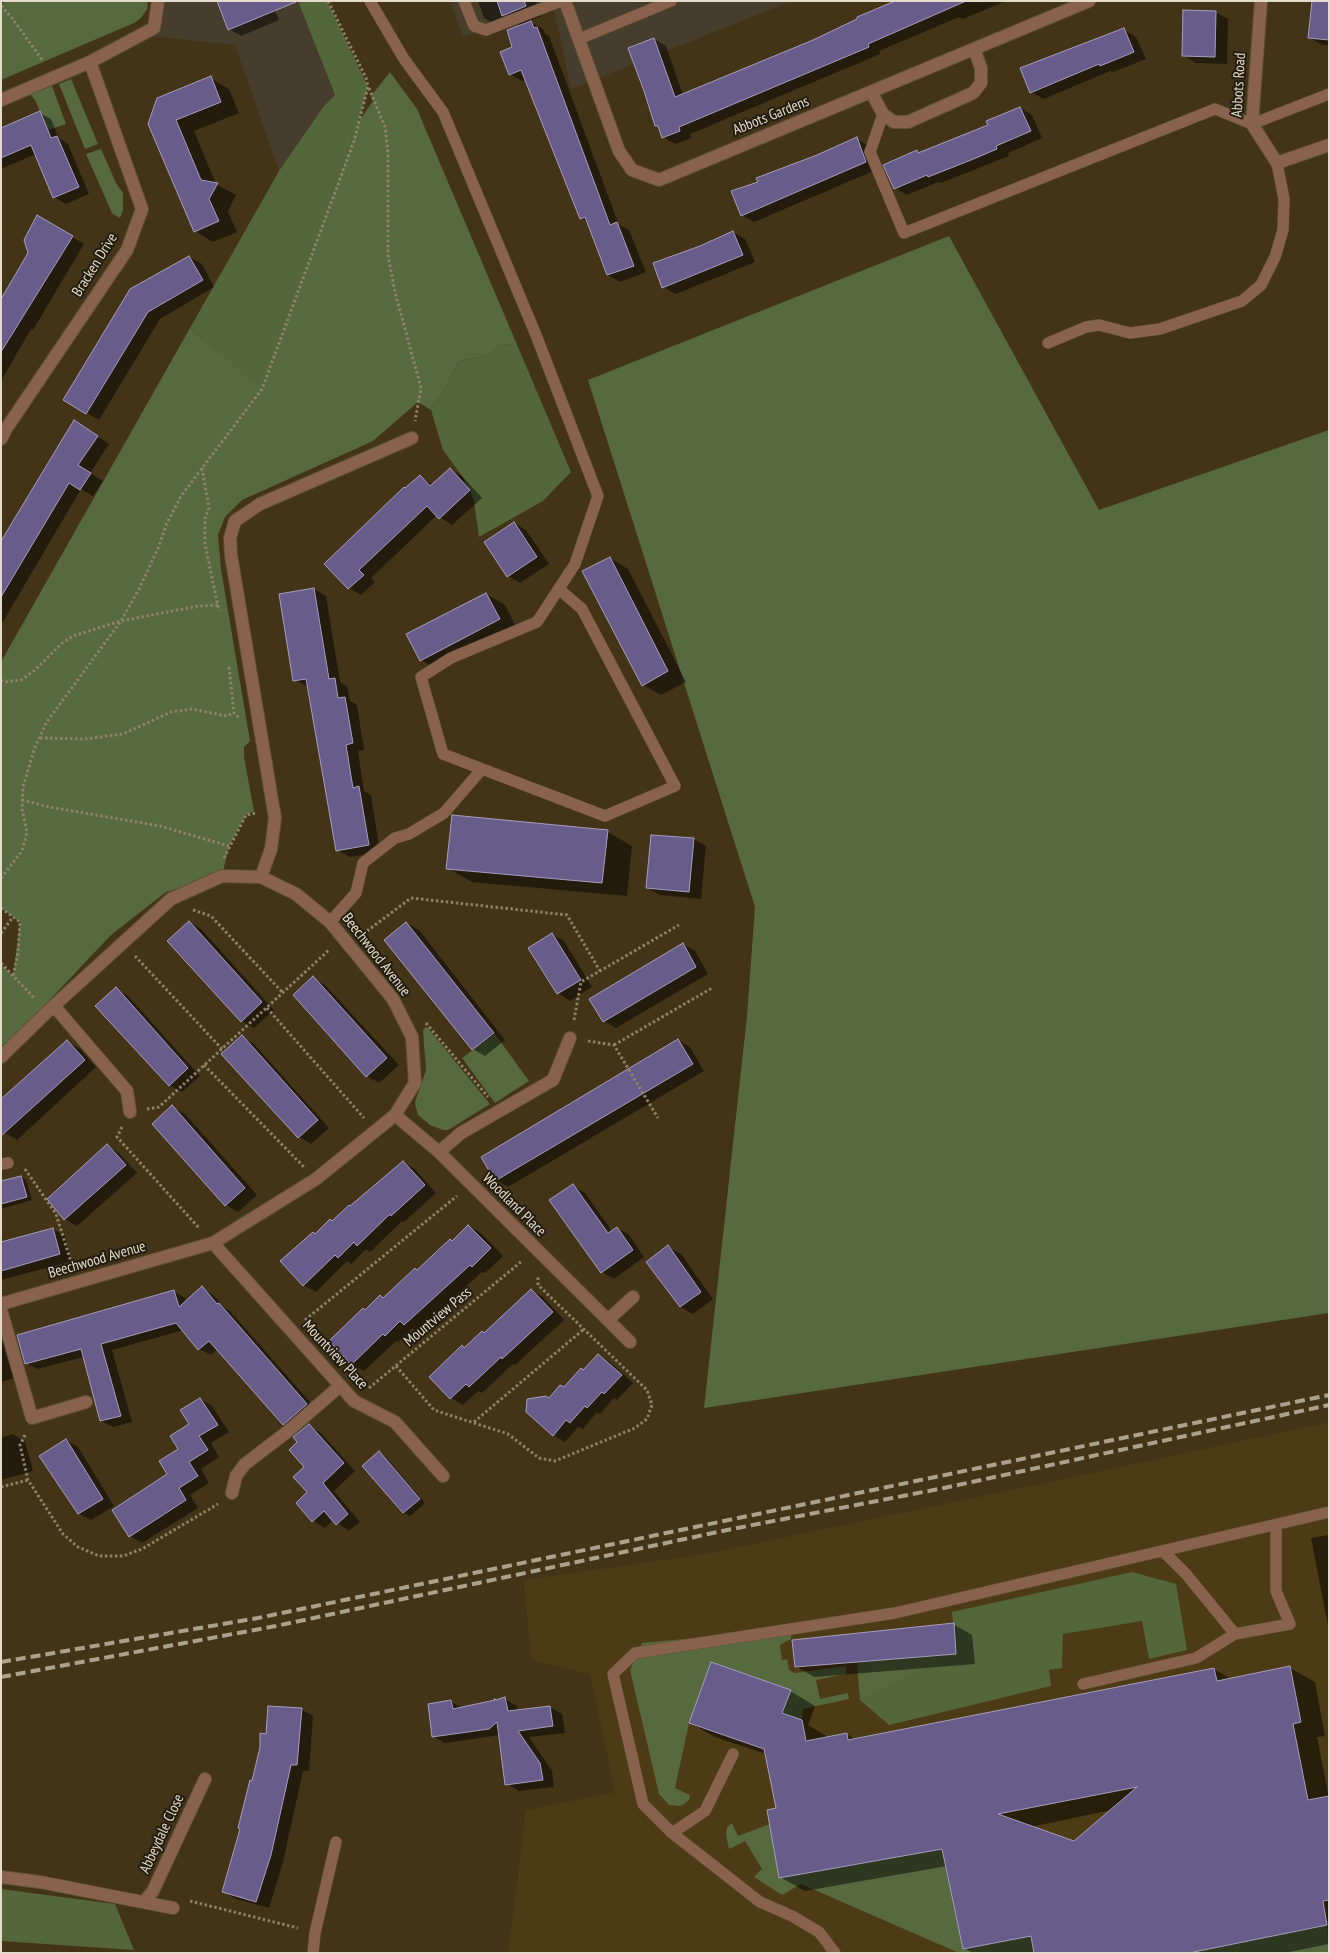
<!DOCTYPE html>
<html>
<head>
<meta charset="utf-8">
<style>
	body { margin:0 }
	#map { position:relative; width:1330px; height:1954px; overflow:hidden; background:#433417; font-family:"PT Sans Narrow",sans-serif }
	canvas { display:block }
	.frame { position:absolute; inset:0; border:2px solid #e4dbca; pointer-events:none }
</style>
</head>
<body>
<div id="map">
<canvas width="1330" height="1954"></canvas>
<div class="frame"></div>
</div>
<script>
const context = document.querySelector('canvas').getContext('2d');
context.lineJoin = 'round';
function fillPath(path, color) { context.fillStyle = color; context.fill(path, 'evenodd'); }
const shape = rows => new Path2D(rows.map(r => 'M' + r).join(''));
function strokePath(path, color, width, dash) { context.strokeStyle = color; context.lineWidth = width; context.lineCap = dash ? 'butt' : 'round'; context.setLineDash(dash || []); context.stroke(path); }
function label(font, color, halo, rows, align = 'center') {
  context.font = font + ' "PT Sans Narrow",sans-serif'; context.lineWidth = 4; context.setLineDash([]); context.textBaseline = 'middle'; context.strokeStyle = halo; context.fillStyle = color; for (const [text, x, y, turn = 0] of rows) {
    context.save(); context.translate(x, y); context.rotate((+turn || 0) * Math.PI / 180); context.textAlign = isNaN(turn) ? turn : align; if (halo) context.strokeText(text, 0, 0); context.fillText(text, 0, 0); context.restore();
  }
}
fillPath(shape([
	[158,1,298,1,335,95,279,171,235,45,140,35,154,28],
	[450,1,792,1,571,89,553,6,463,37]
]), '#473d2c');
fillPath(shape([
	[1329,1422,1329,1953,508,1953,526,1810,615,1792,590,1674,531,1660,524,1580,705,1554,1064,1479]
]), '#4c3b15');
fillPath(shape([
	[7,1,148,1,147,9,141,18,134,23,1,80,1,4],
	[390,72,417,109,518,347,507,344,498,346,492,353,482,357,459,361,447,385,431,410,418,402,373,441,242,500,225,517,218,535,221,569,250,741,244,747,244,757,254,811,246,815,229,846,222,876,166,892,111,935,43,1007,7,1044,1,1046,1,964,13,976,20,922,1,908,1,662,190,328,262,388,359,121,373,101,371,96],
	[71,79,98,144,85,149,59,84],
	[52,86,66,124,48,130,35,100,30,94],
	[101,149,116,183,123,193,123,210,120,218,112,213,86,154],
	[949,236,1099,510,1329,430,1329,1313,704,1408,747,1016,755,907,588,380],
	[427,1027,490,1104,448,1130,443,1130,430,1125,418,1115,416,1108,415,1102,426,1070,423,1031,424,1028],
	[495,1034,529,1081,495,1103,462,1058],
	[791,1629,791,1639,780,1645,782,1660,787,1659,789,1670,795,1673,846,1666,846,1674,816,1680,820,1699,848,1693,849,1699,803,1709,802,1720,782,1713,790,1690,711,1662,689,1723,675,1788,690,1795,689,1800,684,1804,679,1806,669,1805,659,1794,630,1670,642,1643],
	[956,1654,882,1693,860,1700,857,1662],
	[732,1823,738,1836,770,1824,779,1878,925,1852,939,1838,963,1949,995,1943,1030,1930,1034,1953,959,1953,801,1884,782,1895,754,1877,762,1869,745,1841,729,1849,726,1835,727,1827],
	[1327,1925,1329,1953,1189,1953]
]), '#56693f');
fillPath(shape([
	[298,1,327,1,368,87,359,121,262,389,190,328,279,171,324,106,335,95],
	[507,344,518,347,571,472,543,501,479,537,474,501,470,490,462,476,443,450,431,410,447,385,459,361,482,357,492,353,498,346],
	[1132,1572,1176,1584,1187,1650,1149,1659,1142,1621,1063,1634,1062,1668,1049,1670,1051,1686,889,1725,860,1700,956,1654,952,1612],
	[1,1889,115,1904,134,1950,1,1941]
]), '#54673a');
fillPath(shape([
	[478,1,536,1,542,16,529,21,543,29,545,34,549,36,619,225,629,230,646,272,620,282,608,275,589,222,581,218,526,79,522,81,510,74,514,48,521,26,515,22,500,27,484,18],
	[898,1,1006,1,963,19,959,17,879,51,880,54,690,134,692,138,675,144,663,137,660,128,656,126,654,39,666,46,683,95,814,41],
	[1329,1,1329,45,1322,45,1310,38],
	[272,3,279,20,241,36,229,29],
	[1215,12,1228,19,1227,64,1196,63,1183,55],
	[1124,30,1136,37,1146,59,1113,72,1110,71,1044,99,1031,92],
	[210,78,229,89,239,113,194,131,216,184,236,195,228,211,237,232,213,242,195,231,149,124],
	[1020,108,1032,115,1042,138,1008,153,1009,156,941,183,938,182,907,195,895,188,917,152,919,153,990,125],
	[40,113,51,119,59,138,68,144,89,194,66,204,54,197,36,154,1,169,1,129],
	[857,139,869,146,878,169,754,222,742,215,760,183],
	[37,216,84,244,33,330,31,329,1,381,1,303,29,253],
	[733,232,745,239,755,262,676,294,663,287,700,247],
	[189,257,202,264,214,287,160,319,99,420,64,400],
	[87,429,109,444,90,473,103,481,93,496,81,489,1,625,1,545],
	[450,469,462,476,482,498,452,525,437,515,371,578,375,582,361,595,349,588,326,564,420,477,433,485],
	[514,523,526,530,549,564,520,583,508,576,486,542],
	[610,558,628,569,686,682,661,695,643,685],
	[314,589,326,596,340,682,347,686,350,701,357,705,364,750,358,751,364,791,371,795,380,852,350,857,337,850,309,687,294,680],
	[486,594,505,605,518,630,439,671,421,660],
	[453,817,608,832,632,846,627,896,472,882,448,868],
	[694,839,706,846,701,899,660,895,648,888],
	[190,922,202,930,274,1010,254,1028,241,1021],
	[407,923,419,930,505,1040,485,1056,473,1049],
	[552,934,564,941,592,987,570,1001,558,993,530,948],
	[683,944,695,951,708,974,616,1028,604,1021],
	[313,978,325,985,399,1065,379,1083,367,1076,295,995],
	[116,989,128,996,200,1076,182,1092,169,1085],
	[242,1037,254,1044,329,1128,311,1144,299,1137],
	[678,1040,690,1047,704,1071,508,1187,496,1180],
	[67,1042,80,1049,96,1067,17,1140,5,1133,1,1129],
	[172,1107,185,1114,257,1195,238,1212,226,1205],
	[107,1146,119,1153,137,1173,77,1226,65,1219],
	[403,1162,415,1169,436,1193,404,1222,402,1221,370,1252,366,1249,351,1264,347,1261,316,1292,303,1285,316,1235,351,1207],
	[21,1177,26,1180,32,1200,1,1209,1,1182],
	[573,1186,585,1193,612,1231,617,1228,629,1235,644,1257,614,1279,602,1272],
	[469,1226,481,1233,503,1256,485,1273,482,1272,417,1331,412,1328,398,1342,396,1341,364,1371,352,1364,365,1311,380,1296,384,1299,453,1242],
	[53,1229,65,1236,72,1261,1,1280,1,1243],
	[668,1247,681,1254,713,1299,693,1314,680,1307],
	[202,1288,213,1295,225,1308,230,1311,318,1411,295,1430,284,1424,218,1349,211,1355,199,1349,184,1330,112,1350,132,1422,113,1427,101,1421,84,1357,37,1369,26,1363,174,1291,185,1298,186,1302],
	[531,1290,543,1297,564,1320,515,1365,513,1364,482,1393,478,1391,463,1405,451,1398,431,1377,462,1346,466,1349,485,1334],
	[1,1340,11,1346,19,1377,1,1382],
	[598,1355,610,1362,633,1383,617,1400,614,1398,600,1414,597,1412,583,1429,578,1427,565,1442,553,1435,549,1399,584,1371],
	[200,1399,212,1406,229,1432,211,1443,219,1457,201,1469,209,1483,190,1495,198,1508,142,1543,130,1536,169,1474,191,1425],
	[309,1426,321,1433,355,1471,334,1491,360,1522,349,1531,333,1520,325,1528,313,1521,306,1467],
	[13,1434,25,1442,33,1471,1,1480,1,1438],
	[66,1440,78,1447,114,1506,91,1520,78,1513],
	[379,1453,385,1456,425,1503,410,1516,404,1513,364,1466],
	[1329,1535,1329,1631,1311,1538],
	[953,1624,972,1635,975,1664,814,1677,796,1666],
	[1290,1668,1315,1682,1325,1736,1317,1737,1329,1798,1329,1944,1284,1953,973,1953,964,1948,947,1866,805,1891,780,1877,778,1809,766,1754,715,1737,690,1723,790,1691,815,1706,808,1725,826,1736,826,1738,847,1734,856,1740,1214,1669,1231,1679],
	[1112,1810,1074,1842,1030,1827],
	[505,1699,517,1706,518,1711,550,1707,562,1714,565,1733,529,1737,552,1771,554,1787,519,1791,507,1784,500,1735,445,1743,433,1736,451,1702,462,1708],
	[301,1709,313,1716,309,1771,303,1771,283,1862,269,1908,236,1899,224,1892,267,1735]
]), '#0007');
const building = shape([
	[217,1,296,1,296,2,228,30,217,1],
	[497,1,524,1,526,6,502,16,497,1],
	[895,1,966,1,868,44,869,47,679,127,680,131,662,138,658,126,655,126,644,91,628,48,654,38,675,97,813,40,857,19,857,17,895,1],
	[1312,1,1329,1,1329,40,1308,38,1312,1],
	[1183,10,1216,11,1215,57,1182,56,1183,10],
	[531,21,534,28,537,27,610,225,617,222,634,266,607,275,585,217,580,219,521,70,509,75,500,52,512,47,507,30,531,21],
	[1124,28,1134,52,1100,66,1099,64,1030,93,1020,68,1124,28],
	[211,76,221,102,176,120,201,180,218,183,209,199,219,221,194,232,148,124,157,98,211,76],
	[1020,107,1031,131,996,146,997,149,971,160,928,177,927,175,894,189,883,165,917,150,918,153,988,125,986,121,1020,107],
	[40,111,51,138,57,136,79,187,53,198,31,145,1,158,1,128,40,111],
	[857,137,866,162,741,216,731,191,758,182,756,178,817,155,857,137],
	[37,215,73,236,1,352,1,299,28,253,24,240,37,215],
	[733,231,743,255,662,288,653,263,700,246,733,231],
	[189,256,203,280,148,312,86,414,63,400,130,289,189,256],
	[74,420,98,436,78,465,91,473,80,490,69,483,1,597,1,541,74,420],
	[450,468,470,490,439,519,427,506,359,570,364,575,348,589,324,564,404,487,405,488,420,475,430,486,450,468],
	[514,522,537,557,507,577,484,542,514,522],
	[610,557,668,671,642,686,582,571,610,557],
	[314,588,329,679,335,678,338,698,345,697,353,743,346,745,353,788,359,786,369,845,336,851,306,679,293,681,279,594,314,588],
	[486,593,500,619,420,661,406,634,486,593],
	[452,815,608,830,602,883,446,869,452,815],
	[651,835,694,838,689,892,646,888,651,835],
	[189,921,262,1002,241,1022,167,941,189,921],
	[406,922,494,1033,472,1050,384,940,406,922],
	[552,933,581,980,557,994,528,948,552,933],
	[683,943,696,967,603,1022,589,999,683,943],
	[313,976,387,1058,366,1077,293,995,313,976],
	[116,987,188,1068,169,1086,95,1006,116,987],
	[242,1035,318,1120,298,1138,221,1054,242,1035],
	[678,1039,693,1064,495,1181,481,1157,678,1039],
	[67,1040,85,1060,1,1136,1,1099,67,1040],
	[172,1105,245,1188,225,1206,152,1124,172,1105],
	[107,1144,126,1165,64,1220,47,1199,107,1144],
	[403,1161,425,1185,391,1216,390,1214,357,1246,354,1242,338,1258,335,1255,303,1286,280,1261,313,1232,315,1234,330,1219,332,1221,349,1205,350,1206,403,1161],
	[21,1176,27,1197,1,1204,1,1181,21,1176],
	[573,1184,608,1233,617,1227,633,1250,601,1273,549,1200,573,1184],
	[468,1225,491,1248,472,1267,470,1265,404,1325,400,1321,385,1336,383,1334,351,1365,329,1341,363,1308,365,1310,380,1295,383,1298,415,1268,417,1270,450,1239,452,1241,468,1225],
	[53,1228,60,1254,1,1271,1,1242,53,1228],
	[668,1245,701,1292,680,1307,646,1262,668,1245],
	[202,1286,217,1304,219,1303,307,1404,283,1425,209,1341,198,1350,176,1323,101,1344,121,1416,100,1421,81,1349,25,1364,17,1335,174,1290,179,1307,202,1286],
	[531,1289,553,1312,502,1359,501,1357,469,1387,466,1384,450,1399,429,1377,462,1345,464,1348,482,1331,484,1333,531,1289],
	[598,1354,622,1375,604,1394,602,1392,587,1408,585,1406,570,1423,566,1420,553,1436,526,1412,527,1399,546,1396,549,1398,560,1385,564,1387,581,1368,583,1370,598,1354],
	[200,1398,218,1425,199,1436,208,1450,189,1462,198,1476,179,1488,186,1500,129,1537,112,1510,167,1474,159,1461,178,1449,170,1436,189,1424,180,1410,200,1398],
	[309,1424,344,1463,323,1483,348,1514,336,1525,324,1511,312,1522,296,1503,307,1492,293,1477,304,1467,289,1450,297,1442,293,1437,309,1424],
	[66,1439,103,1499,78,1514,39,1456,66,1439],
	[379,1451,420,1499,403,1513,362,1466,379,1451],
	[954,1623,956,1654,795,1667,792,1640,954,1623],
	[711,1662,791,1690,782,1713,802,1720,806,1741,847,1733,848,1740,1214,1668,1217,1681,1290,1666,1301,1722,1293,1724,1308,1800,1329,1796,1329,1900,1323,1901,1327,1925,1189,1953,1034,1953,1031,1936,963,1949,942,1849,779,1878,767,1810,776,1808,764,1749,689,1723,711,1662],
	[1137,1787,1074,1841,998,1814,1137,1787],
	[505,1697,508,1711,550,1706,553,1726,518,1731,540,1763,543,1780,505,1785,497,1722,489,1729,432,1737,428,1704,451,1700,453,1709,495,1700,494,1698,496,1700,505,1697],
	[268,1706,302,1708,297,1765,291,1765,271,1855,256,1902,222,1892,240,1829,238,1828,250,1780,252,1781,260,1747,260,1733,266,1734,268,1706]
]);
fillPath(building, '#685d8a');
strokePath(building, '#a59ebf', 1);
const lane = shape([
	[370,1,404,59,443,112,536,335,598,496,575,564,537,622,451,658,421,677,443,754,605,816,675,786,582,609,559,589],
	[464,1,474,26,486,30,561,1],
	[579,39,671,1],
	[883,114,870,152,904,233,1215,109,1252,124,1329,94],
	[1048,343,1086,327,1099,325,1130,333,1160,329,1242,301,1261,285,1275,257,1283,230,1284,199,1277,163],
	[330,922,356,893,363,863,395,838,409,834,444,813,482,769],
	[1,1164,8,1163],
	[1163,1551,1186,1574,1235,1634],
	[1083,1684,1196,1658,1235,1634,1290,1624,1276,1591,1276,1525],
	[672,1833,705,1811,733,1754],
	[313,1953,315,1933,336,1842],
	[835,1953,819,1932,792,1916,760,1902,672,1833,643,1804,613,1674,635,1653,895,1613,1329,1512]
]);
const street = shape([
	[565,1,619,151,632,170,659,180,1089,1],
	[1261,1,1252,124,1277,163,1329,145],
	[871,92,883,114,894,122,908,122,973,93,981,83,981,68,974,49],
	[1,100,90,62,154,28,158,1],
	[1,439,6,429,127,250,142,209,90,62],
	[261,877,271,849,275,818,231,555,230,538,235,521,260,504,412,438],
	[54,1006,127,1091,130,1112],
	[1,1057,47,1012,171,899,222,876,261,877,296,894,330,922,393,999,412,1037,415,1083,395,1115,316,1179,213,1243,1,1304],
	[395,1115,439,1152,630,1342],
	[439,1152,461,1133,553,1080,570,1038],
	[213,1243,354,1401,395,1422,443,1476],
	[1,1310,32,1418,86,1402],
	[608,1320,633,1297],
	[232,1493,236,1476,245,1464,287,1432,340,1386],
	[1,1877,40,1882,173,1908],
	[144,1902,153,1891,205,1779]
]);
strokePath(lane, '#605237', 12);
strokePath(street, '#605237', 14);
strokePath(shape([
	[1,6,12,18,43,61],
	[369,88,385,127,388,153,388,255,395,292,421,388,415,421],
	[202,468,209,508,205,518,205,544,219,611],
	[229,667,234,713,239,718],
	[1,680,5,682,21,680,35,670,61,644,73,636,121,621,140,587,159,546,166,525,181,496,262,389,354,141,368,87,366,78,328,1],
	[40,738,84,739,123,734,171,712,192,709,227,716,234,713],
	[22,800,49,807,160,826,229,846],
	[224,858,246,815,256,813],
	[1,878,22,851,27,832,22,809,23,787,34,750,46,723,121,621,198,606,218,605],
	[1,908,20,922,18,953,13,976],
	[193,910,211,916,283,993],
	[1,933,13,917],
	[363,934,411,898,567,915,600,971],
	[135,956,222,1049],
	[1,963,35,999],
	[267,1008,364,1118],
	[574,1020,581,982,679,925],
	[426,1023,488,1097],
	[588,1041,614,1045,658,1118],
	[614,1045,712,988],
	[204,1065,304,1167],
	[147,1109,159,1107,329,950],
	[122,1127,117,1137,199,1228],
	[25,1169,56,1214,72,1265],
	[305,1320,457,1196],
	[396,1366,434,1410,508,1434,539,1458,555,1461,635,1428,647,1419,652,1405,647,1390,538,1285,538,1277],
	[369,1388,522,1261],
	[474,1422,584,1329],
	[25,1435,20,1445,28,1480,63,1534,78,1547,99,1556,123,1556,142,1549,218,1504],
	[1,1487,28,1480],
	[190,1901,298,1928]
]), '#8e826b', 3, [2.5, 2.5]);
strokePath(lane, '#89624d', 11);
strokePath(street, '#89624d', 12);
strokePath(shape([
	[1,1662,258,1618,1329,1395],
	[1,1677,276,1626,727,1530,944,1488,1329,1405]
]), '#aca18c', 4, [10, 5]);
label('15px', '#e4dbca', '#231d10', [
	["Abbots Road",1239,85,-87],
	["Abbots Gardens",771,116,-22],
	["Bracken Drive",95,265,-58],
	["Beechwood Avenue",376,955,52],
	["Woodland Place",514,1205,45],
	["Beechwood Avenue",97,1260,-16],
	["Mountview Pass",438,1317,-40],
	["Mountview Place",335,1355,47],
	["Abbeydale Close",162,1834,-65]
]);
</script>
</body>
</html>
